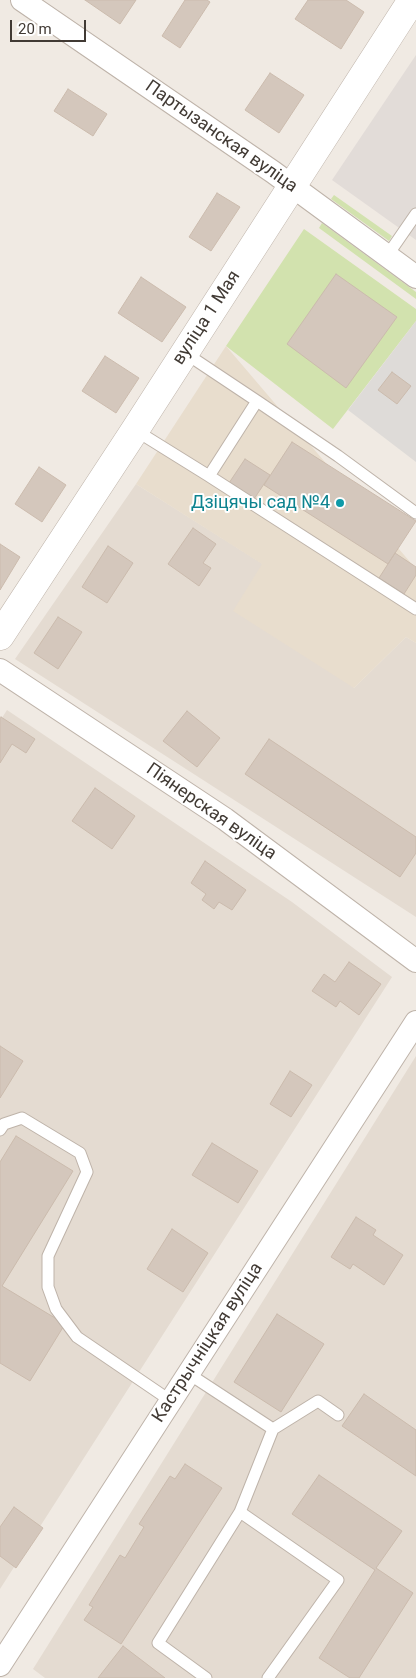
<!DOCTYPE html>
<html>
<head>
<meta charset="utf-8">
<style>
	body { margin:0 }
	#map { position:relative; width:416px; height:1678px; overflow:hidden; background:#f0eae3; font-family:Roboto,sans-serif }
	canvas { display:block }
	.scale { position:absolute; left:10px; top:20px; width:76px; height:22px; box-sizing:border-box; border:2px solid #413a34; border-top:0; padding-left:6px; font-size:15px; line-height:18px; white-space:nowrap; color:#413a34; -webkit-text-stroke:4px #fff; paint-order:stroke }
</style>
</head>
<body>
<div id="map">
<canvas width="416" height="1678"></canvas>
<div class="scale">20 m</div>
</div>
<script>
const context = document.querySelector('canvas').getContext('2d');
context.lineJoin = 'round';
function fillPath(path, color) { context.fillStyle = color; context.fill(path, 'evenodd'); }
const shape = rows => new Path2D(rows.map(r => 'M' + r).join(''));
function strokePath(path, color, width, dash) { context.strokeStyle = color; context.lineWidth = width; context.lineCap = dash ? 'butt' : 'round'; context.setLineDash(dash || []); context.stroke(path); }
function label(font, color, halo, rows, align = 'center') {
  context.font = font + ' Roboto,sans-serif'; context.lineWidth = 4; context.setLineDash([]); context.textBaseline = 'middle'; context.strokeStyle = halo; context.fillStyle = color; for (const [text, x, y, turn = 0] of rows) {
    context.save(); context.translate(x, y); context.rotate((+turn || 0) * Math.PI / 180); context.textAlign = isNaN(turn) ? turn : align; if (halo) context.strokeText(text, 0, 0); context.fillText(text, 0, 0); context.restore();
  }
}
fillPath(shape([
	[136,484,263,564,354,688,406,637,416,643,416,917,15,659],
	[7,710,292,902,392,977,0,1589,0,721],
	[416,1056,416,1678,45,1678,33,1669]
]), '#e4dbd1');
fillPath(shape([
	[416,55,416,240,332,180]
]), '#e2dcd8');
fillPath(shape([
	[226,346,416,569,416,643,406,637,354,688,233,611,262,564,136,484]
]), '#e8ddcd');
fillPath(shape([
	[334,195,392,236,389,241,331,199],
	[322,223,416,292,416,299,319,228],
	[304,229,416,309,416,321,333,429,226,346]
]), '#d2e2ae');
fillPath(shape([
	[416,321,416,462,348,410]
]), '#dedbd8');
const building = shape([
	[85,0,136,0,120,24,85,0],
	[185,0,207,0,210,2,180,48,162,36,185,0],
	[308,0,346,0,364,12,341,49,295,19,308,0],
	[270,73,304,95,279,133,245,110,270,73],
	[68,89,107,114,93,136,54,111,68,89],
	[217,193,240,207,211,251,189,237,217,193],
	[336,274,397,317,346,388,287,344,336,274],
	[141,277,186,307,162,342,118,313,141,277],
	[105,356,139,378,116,413,82,391,105,356],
	[392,372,411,386,397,404,378,390,392,372],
	[292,442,416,521,388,564,264,485,292,442],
	[245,459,270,475,254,499,229,483,245,459],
	[39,467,66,485,42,522,15,504,39,467],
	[193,528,216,544,203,563,211,568,199,586,168,564,193,528],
	[0,544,20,557,0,590,0,544],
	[108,546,133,563,107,603,82,587,108,546],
	[395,553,416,567,416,575,404,594,379,578,395,553],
	[58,617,82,632,58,669,34,653,58,617],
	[187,711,220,738,197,767,163,741,187,711],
	[1,717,35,739,26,753,12,744,0,763,0,719,1,717],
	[269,739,416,837,416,853,400,877,245,774,269,739],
	[95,788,135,816,112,849,72,821,95,788],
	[205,861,246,890,232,910,219,902,214,909,202,900,206,894,191,883,205,861],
	[349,962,381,984,359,1015,340,1001,336,1007,312,991,324,974,335,982,349,962],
	[0,1046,23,1061,0,1098,0,1046],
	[290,1071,312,1085,291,1117,270,1104,290,1071],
	[16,1136,73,1171,2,1286,65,1324,30,1381,0,1363,0,1162,16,1136],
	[212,1143,258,1171,238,1203,192,1175,212,1143],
	[356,1217,376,1230,373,1235,403,1255,384,1285,353,1264,350,1269,331,1257,356,1217],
	[172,1229,208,1253,183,1292,147,1269,172,1229],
	[277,1314,324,1344,281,1412,234,1382,277,1314],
	[364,1394,416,1430,416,1476,342,1426,364,1394],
	[185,1464,222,1488,121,1644,84,1620,93,1607,89,1605,120,1555,125,1558,144,1527,139,1524,170,1476,175,1479,185,1464],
	[319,1475,402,1531,376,1568,413,1593,359,1678,350,1678,319,1658,375,1570,292,1514,319,1475],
	[14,1507,43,1528,16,1568,0,1556,0,1527,14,1507],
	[123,1646,165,1678,98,1678,123,1646]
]);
fillPath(building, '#d4c7bc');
strokePath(building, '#cbbbad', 1);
const service = shape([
	[387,256,416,214],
	[257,401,338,456,416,513],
	[135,430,209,476,257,401,185,353],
	[209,476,416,609],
	[0,1130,4,1124,22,1118,80,1153,87,1172,48,1256,48,1287,56,1309,77,1337,171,1401],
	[189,1374,273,1429,240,1512,338,1580,268,1678],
	[273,1429,318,1401,338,1415],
	[206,1678,158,1643,240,1512]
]);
const minor = shape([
	[22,0,273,172,416,277],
	[0,670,225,819,416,961],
	[0,1665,416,1022]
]);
const tertiary = shape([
	[0,636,135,430,412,0]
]);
strokePath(service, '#beb3a9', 13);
strokePath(minor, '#beb3a9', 24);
strokePath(tertiary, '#beb3a9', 29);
strokePath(service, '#fff', 11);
strokePath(minor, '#fff', 22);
strokePath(tertiary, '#fff', 28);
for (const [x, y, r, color] of [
	[340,503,5,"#0f9aa8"]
]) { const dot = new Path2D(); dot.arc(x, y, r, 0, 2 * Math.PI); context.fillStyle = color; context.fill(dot); strokePath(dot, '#fff', 2); }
label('18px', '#413a34', '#fff', [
	["Партызанская вуліца",221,137,35],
	["вуліца 1 Мая",207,318,-57],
	["Піянерская вуліца",211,812,35],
	["Кастрычніцкая вуліца",208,1343,-57]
]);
label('18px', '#0d838f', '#fff', [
	["Дзіцячы сад №4",330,503]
], 'right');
</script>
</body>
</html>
